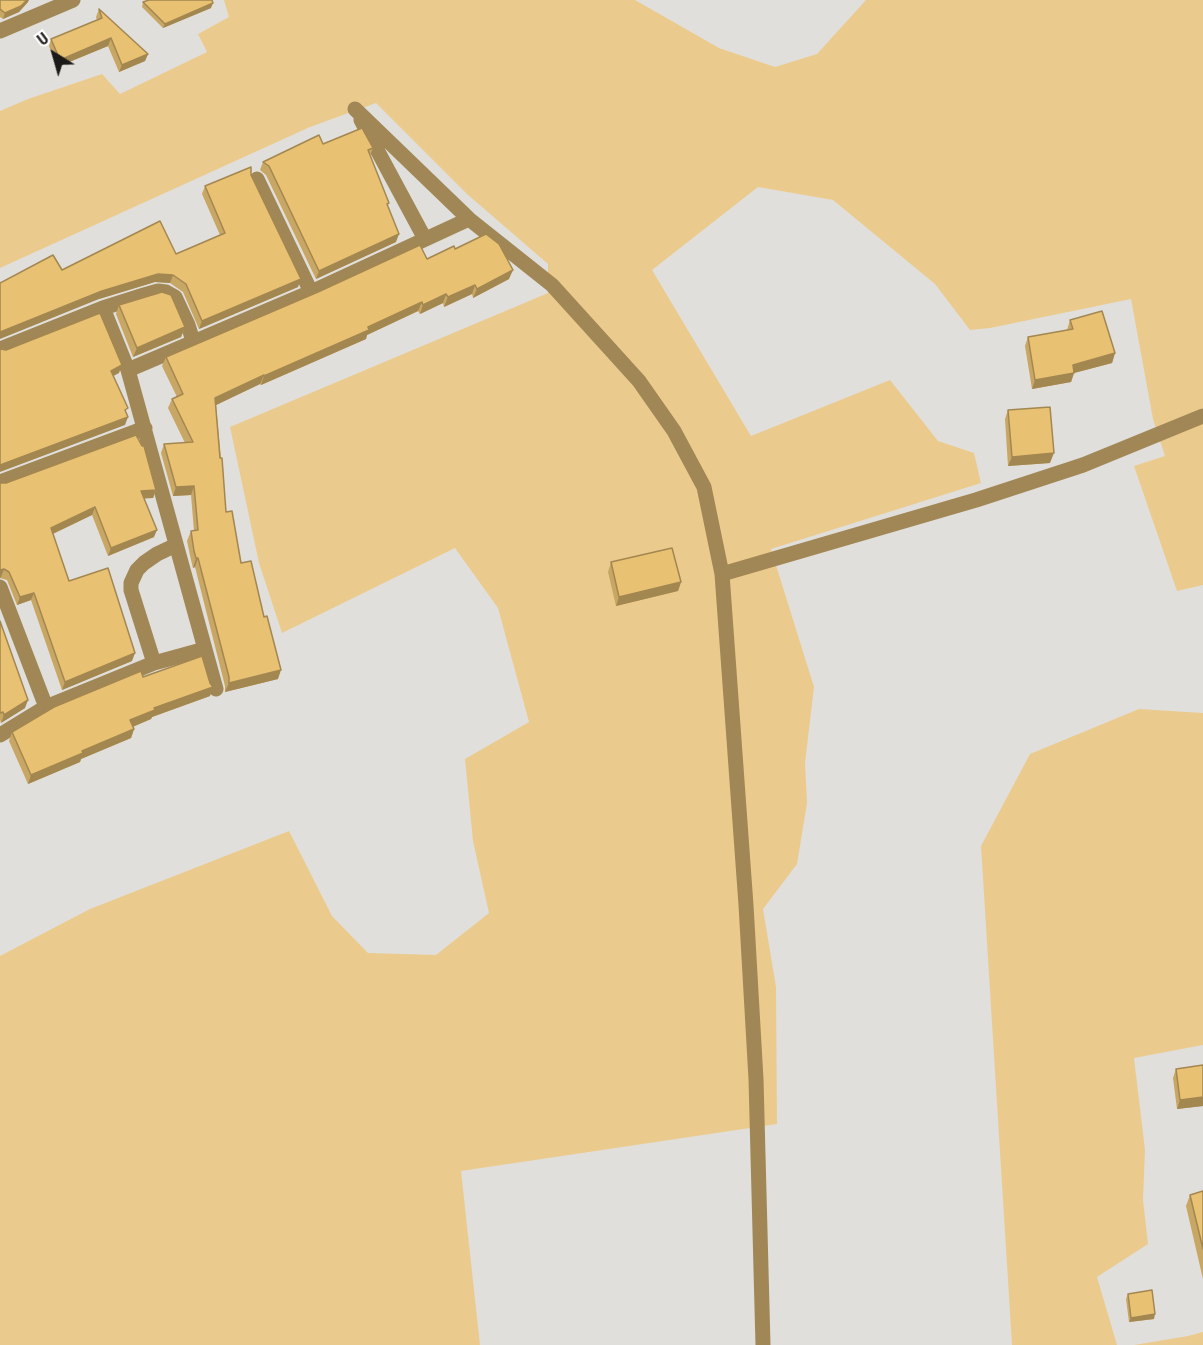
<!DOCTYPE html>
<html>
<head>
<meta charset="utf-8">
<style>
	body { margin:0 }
	#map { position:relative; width:1203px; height:1345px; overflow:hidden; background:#e1dfdb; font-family:"Roboto Condensed",sans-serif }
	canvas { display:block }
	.north { position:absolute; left:24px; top:24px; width:60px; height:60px; -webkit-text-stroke:4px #fff; paint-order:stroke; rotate:323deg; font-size:16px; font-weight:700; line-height:24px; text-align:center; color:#1b1a19 }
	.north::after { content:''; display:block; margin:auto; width:21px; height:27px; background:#1b1a19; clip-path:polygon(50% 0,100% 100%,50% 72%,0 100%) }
</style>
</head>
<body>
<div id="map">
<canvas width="1203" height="1345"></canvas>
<div class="north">U</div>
</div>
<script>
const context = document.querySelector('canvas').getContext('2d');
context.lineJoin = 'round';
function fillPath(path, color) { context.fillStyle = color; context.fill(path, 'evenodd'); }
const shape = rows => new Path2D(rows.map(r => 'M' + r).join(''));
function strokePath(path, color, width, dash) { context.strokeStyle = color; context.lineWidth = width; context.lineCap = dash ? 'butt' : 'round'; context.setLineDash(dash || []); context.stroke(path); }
fillPath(shape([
	[224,0,635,0,719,48,775,67,817,54,866,0,1203,0,1203,585,1177,591,1134,466,1165,456,1153,419,1131,299,990,328,970,330,935,284,833,200,758,187,652,270,751,436,890,380,938,441,974,453,981,483,771,549,814,687,805,763,807,803,797,864,763,909,776,987,777,1124,461,1171,480,1345,0,1345,0,956,90,909,289,831,332,916,368,953,436,955,489,913,473,841,465,759,529,722,498,608,455,548,282,633,259,563,230,427,548,293,548,264,467,194,376,103,310,127,0,268,0,111,28,99,102,74,120,94,207,52,198,34,229,17],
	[1139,709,1203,713,1203,1045,1134,1058,1145,1150,1143,1200,1148,1244,1097,1277,1117,1345,1012,1345,981,846,1030,754],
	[1203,1332,1203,1345,1134,1345,1188,1336]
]), '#ebcb8d');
strokePath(shape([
	[0,31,73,0],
	[355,109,469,219,552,285,639,381,674,431,704,487,722,574,746,905,756,1079,763,1345],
	[361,120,425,239],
	[257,179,311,292],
	[103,308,144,295,158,291,166,292,175,297,188,325,193,341],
	[0,349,103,308,128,370,216,689],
	[128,370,311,292,469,219],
	[0,482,145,428],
	[722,574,976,500,1083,465,1203,416],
	[0,587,46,707],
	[154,663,131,590,131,583,137,570,144,563,157,554,176,545],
	[0,735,46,707,154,663,205,649]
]), '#a18755', 15);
fillPath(shape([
	[0,0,28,2,19,12,3,19,0,17],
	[143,2,211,8,163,28,142,7],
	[99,9,148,54,145,61,119,72,108,46,57,67,49,46,51,39,97,20,96,17],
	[323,144,373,148,370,156,388,207,396,242,316,279,266,175,260,170,263,162],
	[251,175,298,287,199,329,183,292,170,283,155,282,99,299,62,270,176,254,220,235,202,194,205,186],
	[455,249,509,279,473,298,472,294,444,307,443,303,420,314,418,311,367,335,366,339,261,385,260,384,216,405,226,512,241,563,278,679,225,692,225,686,195,567,193,568,191,560,187,541,191,531,194,531,191,495,173,496,161,453,164,444,185,443,168,408,172,399,177,397,162,366,166,357,427,259],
	[119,305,185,327,181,337,133,357,116,314],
	[1070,320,1115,353,1112,363,1074,373,1071,382,1032,389,1025,346,1028,337,1067,330],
	[1008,410,1050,463,1008,466,1005,419],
	[0,483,156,490,153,498,144,498,154,537,108,556,92,515,53,534,69,581,132,661,62,690,31,600,17,605,7,580,0,578],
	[611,562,681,582,678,591,616,606,608,572],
	[0,622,25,708,1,723,0,720],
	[143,677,210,696,152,717,151,719,133,727,134,729,131,738,81,759,80,762,28,784,9,741,12,732],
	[1203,1065,1203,1106,1177,1109,1173,1078,1176,1069],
	[1203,1191,1203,1279,1186,1206,1190,1195],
	[1128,1294,1154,1319,1129,1322,1126,1299]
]), '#c8a663');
fillPath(shape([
	[27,0,29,0,28,2,19,12,3,19,5,13],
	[213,3,211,8,163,28,165,24],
	[111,38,108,46,57,67,60,60],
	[148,54,145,61,119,72,122,65],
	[399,234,396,242,316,279,319,271],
	[513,270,509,279,473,298,477,289],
	[158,274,173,275,170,283,155,282,99,299,0,339,0,332,102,291],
	[301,279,298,287,199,329,202,321],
	[475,285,472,294,444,307,448,297],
	[446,294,443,303,420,314,423,305],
	[422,302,418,311,367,335,366,339,261,385,264,376],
	[185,327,181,337,133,357,137,348],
	[1115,353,1112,363,1074,373,1071,382,1032,389,1035,380,1073,365],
	[122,365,119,373,108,379,111,371],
	[264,375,260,384,212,407,215,398],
	[128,417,125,425,0,472,0,465],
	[1054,453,1050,463,1008,466,1012,457],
	[194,486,191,495,173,496,176,487],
	[156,490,153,498,138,499,141,491],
	[95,507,92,515,48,536,51,528],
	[157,530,154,537,108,556,111,548],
	[196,558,198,558,195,567,193,568],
	[4,569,1,577,0,578,0,570],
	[681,582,678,591,616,606,619,597],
	[34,593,31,600,17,605,20,597],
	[135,653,132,661,62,690,65,682],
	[281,670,278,679,225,692,229,683],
	[213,687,210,696,152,717,151,719,127,729,130,720,154,708],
	[28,700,25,708,1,723,4,715],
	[134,729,131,738,81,759,80,762,28,784,31,775,82,751],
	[1203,1097,1203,1106,1177,1109,1180,1100],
	[1155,1314,1154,1319,1129,1322,1131,1318]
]), '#a38750');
const building = shape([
	[0,0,27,0,21,6,5,13,0,9,0,0],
	[149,0,212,0,213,3,165,24,143,2,149,0],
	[99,9,148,54,122,65,111,38,60,60,51,39,102,18,99,9],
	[362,128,373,148,368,150,389,203,387,204,399,234,319,271,269,166,263,162,319,135,323,144,362,128],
	[251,167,251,175,301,279,202,321,186,284,173,275,158,274,102,291,0,332,0,283,53,255,62,270,160,221,176,254,225,233,205,186,251,167],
	[486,234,499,244,513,270,477,289,475,285,448,297,446,294,423,305,422,302,368,327,369,330,264,376,264,375,215,398,220,458,222,458,226,512,232,511,241,563,251,561,264,617,267,616,281,670,229,683,229,677,198,558,196,558,194,551,191,531,198,530,194,486,176,487,164,444,193,442,172,399,183,394,166,357,318,292,420,245,427,259,454,246,455,249,486,234],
	[162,292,171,295,185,327,137,348,119,305,162,292],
	[1102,311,1115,353,1073,365,1074,373,1035,380,1028,337,1073,329,1070,320,1102,311],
	[100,313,122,365,111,371,128,408,125,410,128,417,0,465,0,349,6,350,100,313],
	[1050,407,1054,453,1012,457,1008,410,1050,407],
	[136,435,142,446,144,446,156,490,141,491,157,530,111,548,95,507,51,528,69,581,108,568,135,653,65,682,34,593,20,597,9,572,4,569,0,570,0,483,6,483,136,435],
	[672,548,681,582,619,597,611,562,672,548],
	[0,621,28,700,4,715,3,712,0,713,0,621],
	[202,656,210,683,213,687,154,708,155,710,130,720,134,729,82,751,83,753,31,775,12,732,54,707,141,671,143,677,202,656],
	[1203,1065,1203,1097,1180,1100,1176,1069,1203,1065],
	[1203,1191,1203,1249,1190,1195,1203,1191],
	[1152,1290,1155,1314,1131,1318,1128,1294,1152,1290]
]);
fillPath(building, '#e9c173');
strokePath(building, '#a38750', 1.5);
</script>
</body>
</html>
